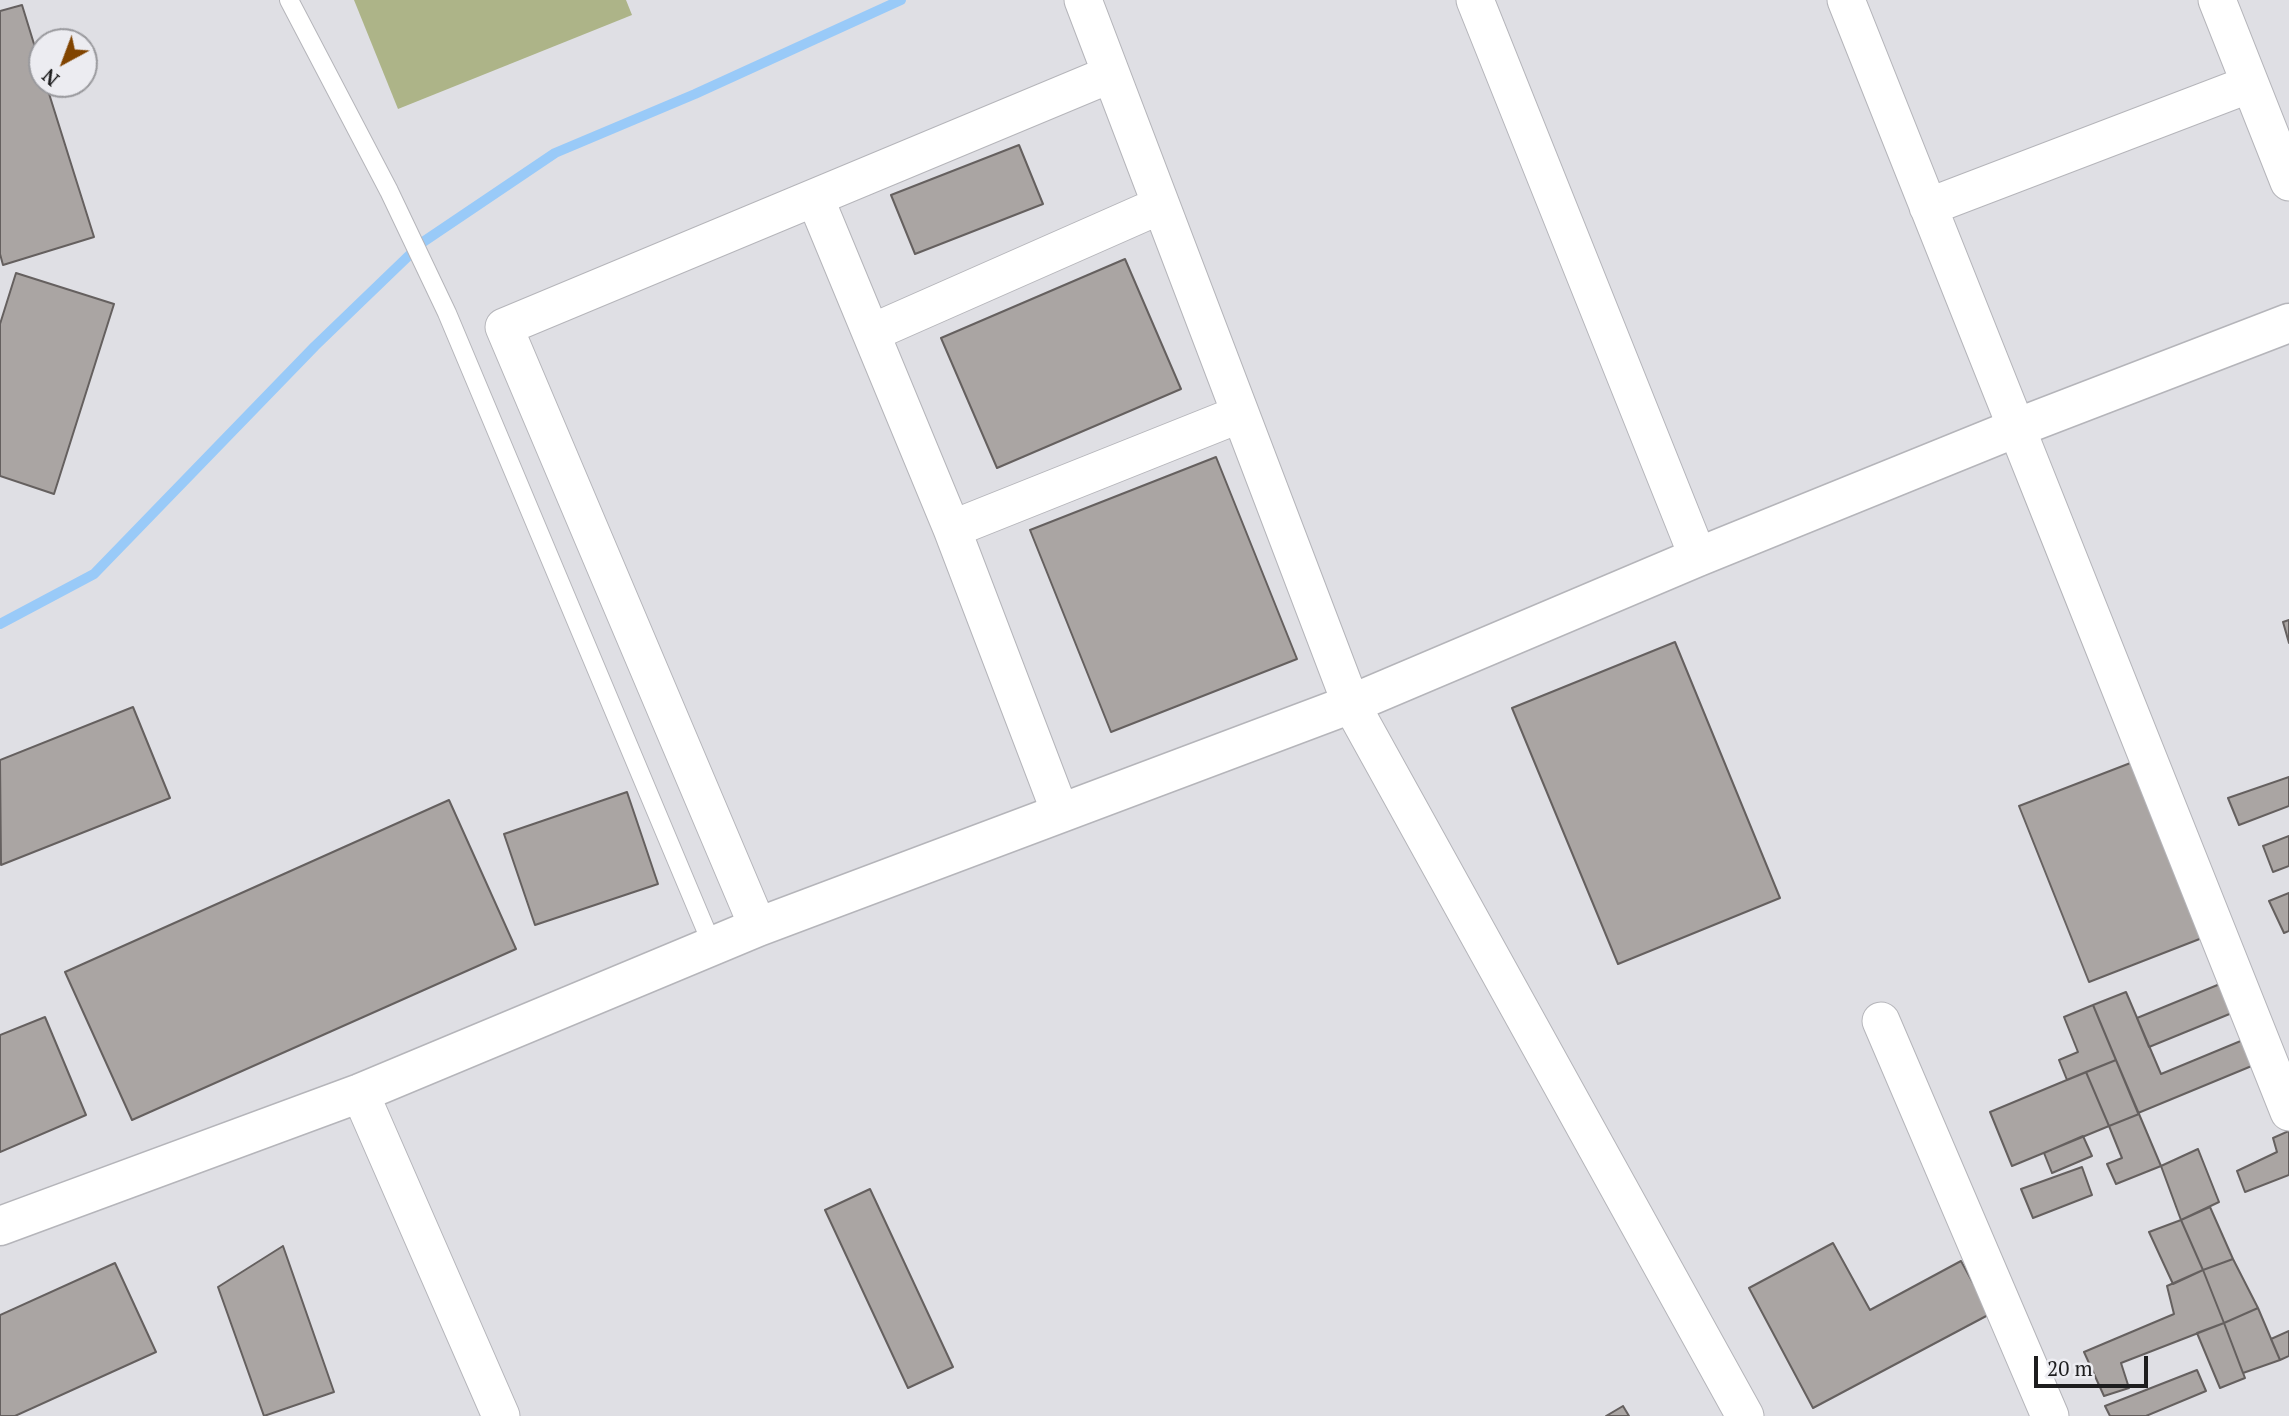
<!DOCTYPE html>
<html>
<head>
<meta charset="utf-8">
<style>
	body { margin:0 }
	#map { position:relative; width:2289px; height:1416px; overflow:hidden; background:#dfdfe4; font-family:"PT Serif",serif }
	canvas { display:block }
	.north { position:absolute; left:28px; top:28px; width:70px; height:70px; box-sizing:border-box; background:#ececf1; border:2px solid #99999d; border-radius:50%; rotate:221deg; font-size:19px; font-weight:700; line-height:28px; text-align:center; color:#1d1d1e }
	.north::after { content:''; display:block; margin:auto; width:24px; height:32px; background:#814400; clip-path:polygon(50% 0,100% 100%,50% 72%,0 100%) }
	.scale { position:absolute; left:2034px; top:1356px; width:114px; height:32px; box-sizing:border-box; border:4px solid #1d1d1e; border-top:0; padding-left:9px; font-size:21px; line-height:24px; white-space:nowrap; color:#1d1d1e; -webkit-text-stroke:5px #ececf1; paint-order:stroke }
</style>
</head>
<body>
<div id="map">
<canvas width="2289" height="1416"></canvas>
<div class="north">N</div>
<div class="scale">20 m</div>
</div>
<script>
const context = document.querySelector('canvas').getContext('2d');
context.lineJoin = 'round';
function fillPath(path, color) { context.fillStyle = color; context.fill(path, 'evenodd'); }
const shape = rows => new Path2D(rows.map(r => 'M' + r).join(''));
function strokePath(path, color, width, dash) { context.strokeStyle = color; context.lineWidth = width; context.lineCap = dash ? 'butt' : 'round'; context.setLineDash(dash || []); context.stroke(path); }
fillPath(shape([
	[354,0,626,0,632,15,398,109]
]), '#adb488');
strokePath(shape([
	[0,624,94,574,315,346,423,242,555,153,695,94,901,0]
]), '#99caf8', 10);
const building = shape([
	[22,5,42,70,42,84,46,84,94,237,3,265,0,254,0,11,22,5],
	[1019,145,1043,204,915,254,891,195,1019,145],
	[1125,259,1181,389,997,468,941,338,1125,259],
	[16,273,114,304,54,494,0,476,0,324,16,273],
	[1216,457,1297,659,1111,732,1030,530,1216,457],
	[2289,620,2289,643,2283,622,2289,620],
	[1675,642,1780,898,1618,964,1512,708,1675,642],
	[133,707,170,798,1,865,0,760,133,707],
	[2146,757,2215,933,2089,982,2019,806,2146,757],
	[2289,777,2289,806,2239,825,2228,798,2289,777],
	[627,792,658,884,535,925,504,834,627,792],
	[449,800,516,949,132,1120,65,972,449,800],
	[2289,836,2289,866,2273,872,2263,846,2289,836],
	[2289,893,2289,931,2284,933,2269,901,2289,893],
	[2237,977,2249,1006,2149,1047,2137,1018,2237,977],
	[2126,992,2161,1074,2260,1033,2271,1058,2138,1113,2093,1005,2126,992],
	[2093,1005,2116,1060,2067,1080,2059,1060,2078,1052,2064,1017,2093,1005],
	[45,1017,86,1115,0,1152,0,1035,45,1017],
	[2116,1060,2139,1114,2109,1126,2086,1072,2116,1060],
	[2086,1072,2109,1126,2012,1166,1990,1112,2086,1072],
	[2139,1114,2161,1166,2116,1184,2107,1164,2122,1158,2109,1126,2139,1114],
	[2289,1131,2289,1175,2245,1192,2237,1171,2277,1152,2273,1138,2289,1131],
	[2083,1136,2092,1156,2052,1173,2044,1153,2083,1136],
	[2198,1149,2219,1202,2181,1220,2161,1166,2198,1149],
	[2082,1167,2092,1195,2033,1218,2021,1189,2082,1167],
	[870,1189,953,1367,908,1388,825,1210,870,1189],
	[2210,1207,2233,1259,2203,1270,2181,1220,2210,1207],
	[2181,1220,2203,1270,2173,1284,2149,1232,2181,1220],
	[1833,1243,1870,1310,1961,1261,1990,1314,1813,1408,1749,1288,1833,1243],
	[283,1246,334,1392,264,1416,218,1287,283,1246],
	[2233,1259,2258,1308,2224,1323,2203,1270,2233,1259],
	[115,1263,156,1352,15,1416,0,1416,0,1315,115,1263],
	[2203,1270,2224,1323,2121,1363,2129,1388,2104,1396,2084,1352,2174,1314,2167,1286,2203,1270],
	[2258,1308,2280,1360,2243,1373,2224,1323,2258,1308],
	[2224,1323,2245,1378,2220,1388,2197,1333,2224,1323],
	[2289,1331,2289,1356,2280,1360,2271,1339,2289,1331],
	[2197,1370,2206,1391,2146,1416,2110,1416,2105,1406,2197,1370],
	[1623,1406,1629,1416,1606,1416,1623,1406]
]);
fillPath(building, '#aaa5a3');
strokePath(building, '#65605f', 2);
const lane = shape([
	[289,0,389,191,447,313,713,947]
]);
const street = shape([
	[1083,0,1351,704,1745,1416],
	[1475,0,1698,557],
	[1846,0,2289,1112],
	[2217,0,2289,182],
	[815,198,952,529,1060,812],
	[1928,207,2250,84],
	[871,333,1161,205],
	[952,529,1240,414],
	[758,927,504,327,1111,74],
	[1881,1021,2050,1416],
	[360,1093,501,1416]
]);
const secondary = shape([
	[0,1226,360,1093,758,927,1351,704,1698,557,2016,428,2289,323]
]);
strokePath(lane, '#b5b5ba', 20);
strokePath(street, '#b5b5ba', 39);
strokePath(secondary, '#b5b5ba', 41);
strokePath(lane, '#fff', 18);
strokePath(street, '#fff', 37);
strokePath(secondary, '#fff', 38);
</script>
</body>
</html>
